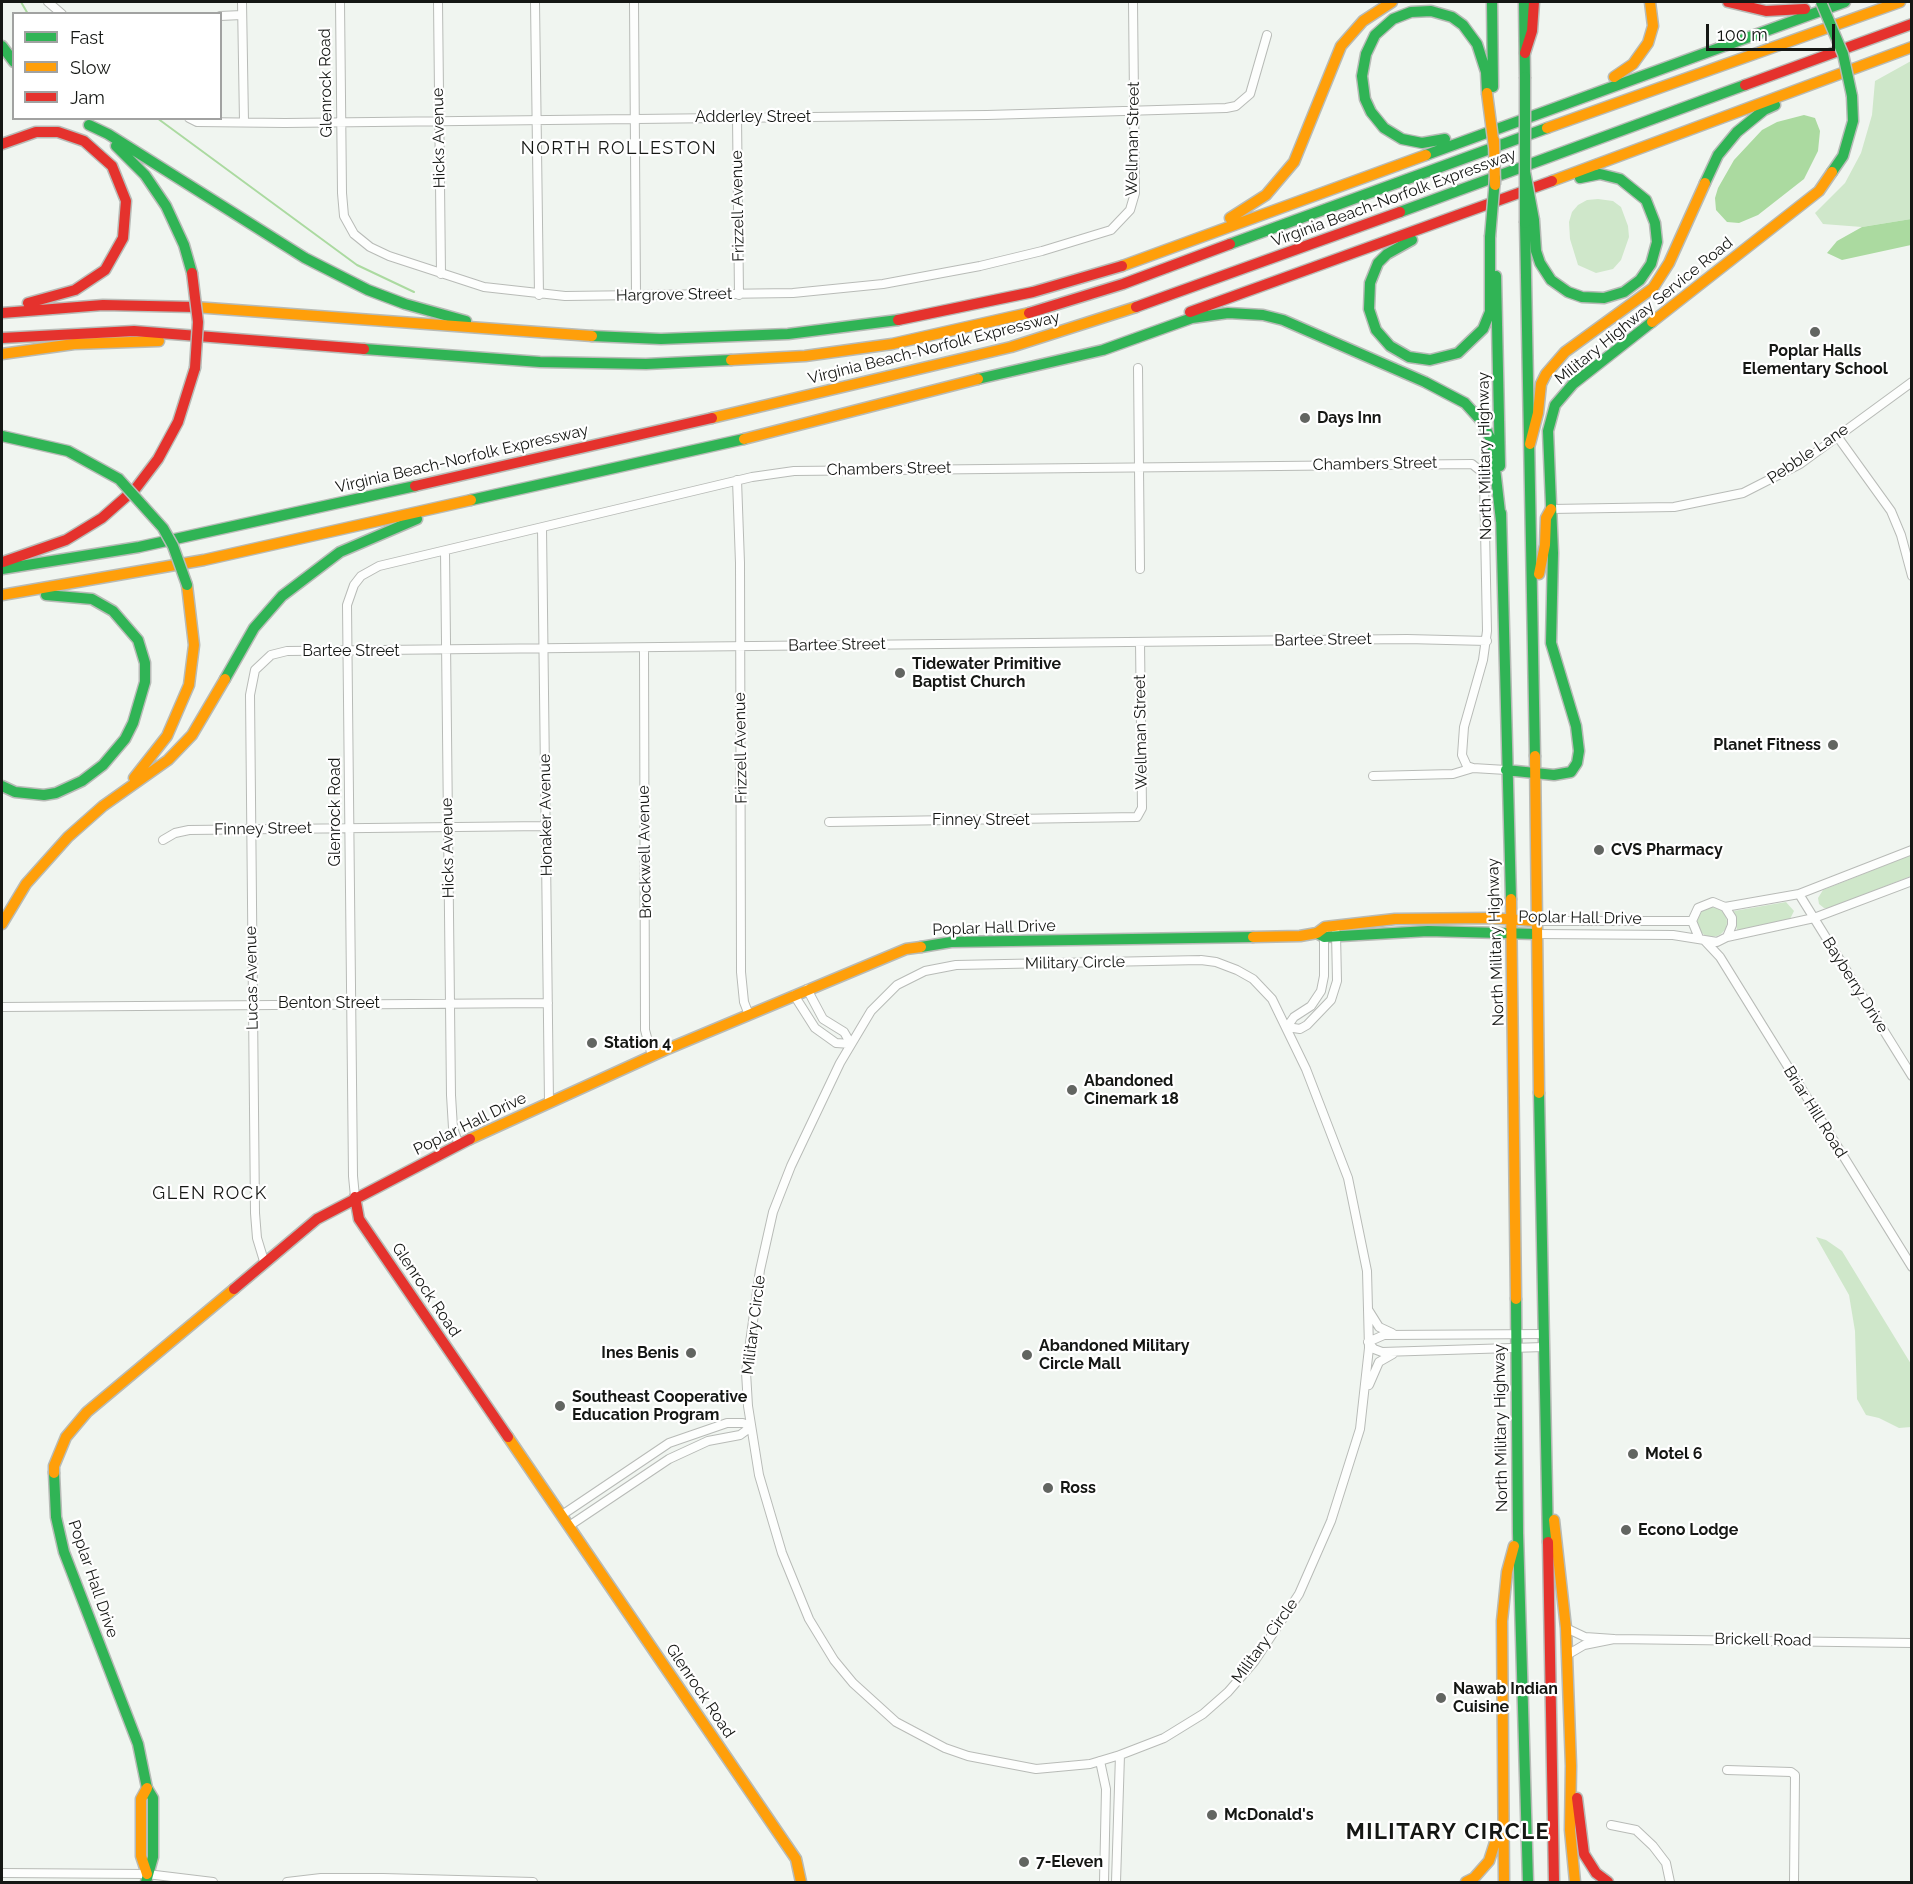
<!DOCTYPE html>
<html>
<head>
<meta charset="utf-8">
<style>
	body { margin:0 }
	#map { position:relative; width:1913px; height:1884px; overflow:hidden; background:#f0f5f0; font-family:Raleway,sans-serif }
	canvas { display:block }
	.frame { position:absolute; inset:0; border:3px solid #151714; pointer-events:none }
	.legend { position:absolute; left:12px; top:12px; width:210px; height:108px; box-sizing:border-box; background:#fff; border:2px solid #a1a2a1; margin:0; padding:8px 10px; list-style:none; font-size:18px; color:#151714 }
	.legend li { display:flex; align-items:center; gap:12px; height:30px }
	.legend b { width:30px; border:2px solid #a1a2a1 }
	.scale { position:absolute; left:1706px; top:24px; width:129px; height:27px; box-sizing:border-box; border:3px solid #151714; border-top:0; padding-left:8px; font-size:18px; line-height:21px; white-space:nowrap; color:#151714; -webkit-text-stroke:4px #fff; paint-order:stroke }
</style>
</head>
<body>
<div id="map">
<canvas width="1913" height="1884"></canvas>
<div class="frame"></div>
<ul class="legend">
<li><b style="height:8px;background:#30b455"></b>Fast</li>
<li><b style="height:8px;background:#ff9f0a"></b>Slow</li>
<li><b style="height:8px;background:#e5322d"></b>Jam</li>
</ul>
<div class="scale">100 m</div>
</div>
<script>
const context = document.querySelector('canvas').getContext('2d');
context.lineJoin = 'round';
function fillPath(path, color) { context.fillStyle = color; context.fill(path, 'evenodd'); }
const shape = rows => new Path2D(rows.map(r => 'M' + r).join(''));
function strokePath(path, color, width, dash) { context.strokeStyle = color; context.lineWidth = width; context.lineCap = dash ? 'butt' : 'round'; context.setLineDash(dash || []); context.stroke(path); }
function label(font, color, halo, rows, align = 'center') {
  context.font = font + ' Raleway,sans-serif'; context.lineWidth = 4.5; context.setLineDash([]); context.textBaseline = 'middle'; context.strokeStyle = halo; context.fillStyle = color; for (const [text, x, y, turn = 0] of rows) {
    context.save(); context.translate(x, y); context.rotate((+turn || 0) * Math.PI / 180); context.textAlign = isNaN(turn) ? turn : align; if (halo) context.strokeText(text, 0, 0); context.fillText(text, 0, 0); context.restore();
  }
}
fillPath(shape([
	[1911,61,1911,219,1862,227,1823,224,1815,213,1845,183,1861,153,1872,115,1875,81],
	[1598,199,1613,201,1621,207,1628,226,1629,237,1621,260,1613,269,1596,273,1578,265,1570,239,1569,222,1572,212,1578,205,1587,200],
	[1911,855,1911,876,1830,908,1824,908,1819,904,1818,898,1823,890],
	[1786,902,1794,911,1789,921,1737,930,1734,911],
	'1697 922a15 15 0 1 1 30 0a15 15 0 1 1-30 0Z',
	[1816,1237,1826,1240,1842,1251,1911,1364,1911,1427,1899,1428,1879,1418,1866,1415,1857,1399,1855,1331,1849,1295]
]), '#cfe7ca');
fillPath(shape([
	[1804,115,1815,118,1820,131,1818,151,1804,179,1758,215,1739,223,1727,222,1716,210,1715,198,1718,188,1734,160,1762,130,1777,122],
	[1911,219,1911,245,1842,260,1827,253,1837,241,1862,227]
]), '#abdaa0');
strokePath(shape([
	[21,2,28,14],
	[157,118,357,265,414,292]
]), '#abdaa0', 2);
const street = shape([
	[48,2,62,14],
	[242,2,244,122],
	[340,2,342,193,344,216,354,234,370,247,389,256,484,287,565,296,793,293,883,284,980,266,1042,251,1111,230,1130,210,1135,193,1133,2],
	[438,2,441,274],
	[535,2,539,295],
	[634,2,636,295],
	[220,16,242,15],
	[737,117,739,295],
	[189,118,197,122,285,123,987,115,1226,108,1236,106,1250,94,1267,35],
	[1138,368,1140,569],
	[1837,436,1891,511,1901,535,1912,576],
	[737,480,740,563,741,972,744,1002,749,1015],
	[1551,509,1674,507,1743,493,1800,464,1912,382],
	[542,528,549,1102],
	[445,551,451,1095,453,1128,459,1145],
	[644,648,645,1030,652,1056],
	[1373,776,1453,774,1473,768],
	[829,822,1137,817,1142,808,1140,642],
	[163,840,175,833,189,830,546,826],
	[1799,894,1912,1076],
	[1725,907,1799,894,1912,850],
	[1536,921,1692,921],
	[1324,932,1324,976,1321,991,1311,1006,1294,1017,1287,1027,1300,1029,1307,1025,1331,1000,1337,981,1336,933],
	[1536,934,1673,935,1717,942,1727,937,1732,925,1732,918,1725,907,1713,902,1698,908,1692,921,1699,938],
	[1727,937,1814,918,1912,881],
	[1705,941,1720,957,1912,1267],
	[1201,960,1216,962,1237,970,1253,979,1272,999,1306,1069,1348,1178,1367,1271,1369,1348,1360,1429,1331,1521,1299,1594,1254,1662,1228,1692,1203,1714,1164,1738,1120,1755,1090,1764,1036,1769,968,1756,945,1748,896,1722,853,1683,834,1660,809,1619,782,1553,759,1475,748,1406,746,1372,760,1270,773,1212,791,1166,840,1063,871,1011,897,985,925,971,956,965,1201,960],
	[794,995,815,1028,836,1043,851,1044,844,1032,823,1019,807,989],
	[2,1007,548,1003],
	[355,1197,353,1176,347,605,354,585,361,576,379,566,752,477,794,471,1472,464,1482,472,1484,478,1487,631,1483,660,1464,727,1462,755,1467,766,1473,768,1506,770],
	[264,1261,257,1238,255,1213,250,695,255,670,271,655,287,651,1407,639,1487,641],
	[1369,1311,1379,1327,1392,1333],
	[1544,1334,1384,1335,1368,1342,1374,1349,1382,1352,1544,1347],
	[1369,1385,1379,1362,1393,1354],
	[562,1515,669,1443,727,1423,743,1423,751,1427],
	[569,1526,669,1459,708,1441,740,1435,751,1427],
	[1566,1628,1585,1637,1614,1639,1584,1645,1567,1655],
	[1614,1639,1912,1643],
	[1100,1761,1106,1789,1104,1882],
	[1727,1770,1791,1772,1795,1775,1794,1882],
	[1611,1825,1636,1830,1653,1846,1666,1863,1670,1882],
	[2,1873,147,1874,213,1882],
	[287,1882,321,1878,383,1878,533,1882],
	[1116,1882,1120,1755]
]);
const fast = shape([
	[1492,2,1493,87],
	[1524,2,1525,77],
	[2,46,14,62],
	[89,125,108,134,305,258,368,290,405,304,466,321],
	[1445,139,1422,143,1402,139,1384,128,1371,112,1365,99,1362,76,1366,54,1375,35,1393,19,1411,12,1431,11,1452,17,1463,25,1477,44,1486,72,1487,93],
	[116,146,145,175,166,206,184,245,192,273],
	[1426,155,1845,2],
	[1832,172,1843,156,1853,121,1852,96],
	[1705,183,1718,155,1737,132,1764,110,1775,105],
	[1400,212,1745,85],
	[1534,220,1536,251,1540,263,1551,280,1568,292,1582,297,1604,298,1624,292,1640,280,1651,264,1657,242,1655,223,1646,200,1620,179,1600,174,1580,178],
	[1525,223,1535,756],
	[1412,240,1387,254,1378,263,1370,283,1369,309,1376,330,1390,346,1409,357,1430,360,1458,353,1483,329,1490,312,1490,237],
	[1230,244,1547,128],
	[1496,276,1500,466],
	[592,336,661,339,788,334,898,320],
	[364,349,540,362,646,364,731,360],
	[978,379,1103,350,1192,318,1228,313,1263,315,1283,320,1425,382,1465,403,1483,423,1492,442,1501,521],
	[471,500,744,439],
	[1501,513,1511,899],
	[2,569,139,547,415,486],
	[225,679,254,628,282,596,340,552,417,519],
	[1506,770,1554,775,1571,772,1577,763,1579,751,1576,726,1551,643,1553,553,1548,431,1555,405,1573,384,1652,322],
	[2,786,15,792,44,795,56,793,82,781,103,765,125,739,133,723,145,682,145,663,138,640,113,611,92,599,46,595],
	[1317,933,1324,937,1428,931,1536,934],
	[921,947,951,942,1253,937],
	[1539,1093,1548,1542],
	[1516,1299,1518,1533,1528,1882],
	[54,1473,56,1517,64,1552,138,1744,147,1788,153,1798,153,1857,146,1882]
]);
const slow = shape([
	[1614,77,1633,64,1648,43,1653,26,1650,2],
	[1547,128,1900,2],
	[1552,181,1912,47],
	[1230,218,1266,195,1294,162,1341,46,1363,21,1392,2],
	[1122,266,1426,155],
	[194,307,592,336],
	[1652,322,1819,191,1832,172],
	[2,354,74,344,159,341],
	[731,360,805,356,892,344,1029,313],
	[712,418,1011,347,1136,307],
	[744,439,978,379],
	[1530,444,1538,413,1541,384,1546,374,1565,352,1653,288,1669,263,1705,183],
	[1539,574,1545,545,1546,518,1551,509],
	[2,595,204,560,471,500],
	[1535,756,1539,1093],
	[134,778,167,736,189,685,194,645,187,585],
	[1511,899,1516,1299],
	[2,924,26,884,68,837,103,806,168,760,192,735,225,679],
	[1253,937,1300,936,1317,933,1325,927,1395,919,1489,918,1536,921],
	[470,1139,665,1050,906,949,921,947],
	[508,1437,796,1859,801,1882],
	[54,1473,54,1466,66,1437,87,1412,234,1289],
	[1554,1520,1566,1628,1571,1766,1570,1830,1575,1882],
	[147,1788,141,1799,141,1856,147,1874],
	[1466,1882,1474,1878,1489,1861,1498,1833],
	[1504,1882,1502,1621,1507,1572,1514,1546]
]);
const jam = shape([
	[1728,2,1766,11,1805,9],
	[1525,53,1532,31,1534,2],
	[1745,85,1912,24],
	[2,144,36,132,58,132,84,141,112,166,126,201,123,238,105,270,75,290,28,303],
	[1136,307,1400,212],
	[1190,312,1552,181],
	[2,313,103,305,194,307],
	[1029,313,1123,284,1230,244],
	[898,320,1033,292,1122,266],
	[2,338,134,331,364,349],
	[415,486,712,418],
	[3,562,66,540,102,518,136,488,158,459,178,422,195,368],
	[355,1197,359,1219,508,1437],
	[234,1289,317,1219,470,1139],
	[1548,1542,1554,1882],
	[1577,1798,1584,1854,1596,1873,1608,1882]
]);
strokePath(street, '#b8bbb7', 10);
strokePath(fast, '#b8bbb7', 13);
strokePath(slow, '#b8bbb7', 13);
strokePath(jam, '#b8bbb7', 13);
strokePath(street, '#fdfefd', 8);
strokePath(fast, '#30b455', 10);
strokePath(slow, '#ff9f0a', 10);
strokePath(jam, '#e5322d', 10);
const fastBridge = shape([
	[1821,2,1843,54,1852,96],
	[1525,77,1525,223],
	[1525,172,1534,220],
	[1490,237,1495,178],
	[2,436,68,451,119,479,163,528,173,546,187,585]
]);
const slowBridge = shape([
	[1487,93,1494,147],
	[1494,140,1495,185]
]);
const jamBridge = shape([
	[192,273,198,322,195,368]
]);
strokePath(fastBridge, '#b8bbb7', 13, []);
strokePath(slowBridge, '#b8bbb7', 13, []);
strokePath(jamBridge, '#b8bbb7', 13, []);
strokePath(fastBridge, '#30b455', 10);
strokePath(slowBridge, '#ff9f0a', 10);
strokePath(jamBridge, '#e5322d', 10);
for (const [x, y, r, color] of [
	[1815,332,6,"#626561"],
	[1305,418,6,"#626561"],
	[900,673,6,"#626561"],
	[1833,745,6,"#626561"],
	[1599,850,6,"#626561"],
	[592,1043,6,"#626561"],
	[1072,1090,6,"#626561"],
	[691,1353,6,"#626561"],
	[1027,1355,6,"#626561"],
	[560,1406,6,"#626561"],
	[1633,1454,6,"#626561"],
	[1048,1488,6,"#626561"],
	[1626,1530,6,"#626561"],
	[1441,1698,6,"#626561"],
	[1212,1815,6,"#626561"],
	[1024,1862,6,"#626561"]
]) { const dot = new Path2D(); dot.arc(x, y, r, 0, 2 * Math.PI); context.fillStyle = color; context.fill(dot); strokePath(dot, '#fff', 2); }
label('16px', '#151714', '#fff', [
	["Glenrock Road",326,83,-91],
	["Adderley Street",753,117],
	["Hicks Avenue",439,138,-91],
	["Wellman Street",1133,139,-89],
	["Virginia Beach-Norfolk Expressway",1394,198,-20],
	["Frizzell Avenue",738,206,-91],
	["Hargrove Street",674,295,-1],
	["Military Highway Service Road",1644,311,-39],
	["Virginia Beach-Norfolk Expressway",934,348,-14],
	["Pebble Lane",1808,454,-34],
	["North Military Highway",1485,456,-91],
	["Virginia Beach-Norfolk Expressway",462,459,-13],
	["Chambers Street",1375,464,-1],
	["Chambers Street",889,469,-1],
	["Bartee Street",1323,640,-1],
	["Bartee Street",837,645,-1],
	["Bartee Street",351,651],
	["Wellman Street",1141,732,-91],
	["Frizzell Avenue",741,748,-91],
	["Glenrock Road",335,812,-90],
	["Honaker Avenue",546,815,-91],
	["Finney Street",981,820],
	["Finney Street",263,829,-1],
	["Hicks Avenue",448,848,-91],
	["Brockwell Avenue",645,852,-91],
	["Poplar Hall Drive",1580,918,1],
	["Poplar Hall Drive",994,928,-2],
	["North Military Highway",1496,942,-92],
	["Military Circle",1075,963,-1],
	["Lucas Avenue",252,978,-91],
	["Bayberry Drive",1855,985,58],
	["Benton Street",329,1003],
	["Briar Hill Road",1815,1112,58],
	["Poplar Hall Drive",470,1124,-26],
	["Glenrock Road",426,1290,56],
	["Military Circle",754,1325,-83],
	["North Military Highway",1501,1428,-91],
	["Poplar Hall Drive",93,1579,71],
	["Brickell Road",1763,1640,1],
	["Military Circle",1265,1641,-54],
	["Glenrock Road",700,1691,56]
]);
label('bold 16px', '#151714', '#fff', [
	["Poplar Halls",1815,351,"center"],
	["Elementary School",1815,369,"center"],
	["Days Inn",1317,418],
	["Tidewater Primitive",912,664],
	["Baptist Church",912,682],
	["Planet Fitness",1821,745,"right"],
	["CVS Pharmacy",1611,850],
	["Station 4",604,1043],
	["Abandoned",1084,1081],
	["Cinemark 18",1084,1099],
	["Abandoned Military",1039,1346],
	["Circle Mall",1039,1364],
	["Ines Benis",679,1353,"right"],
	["Southeast Cooperative",572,1397],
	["Education Program",572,1415],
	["Motel 6",1645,1454],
	["Ross",1060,1488],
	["Econo Lodge",1638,1530],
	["Nawab Indian",1453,1689],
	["Cuisine",1453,1707],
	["McDonald's",1224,1815],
	["7-Eleven",1036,1862]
], 'left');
context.letterSpacing = '1.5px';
label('18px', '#151714', '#fff', [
	["NORTH ROLLESTON",619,149],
	["GLEN ROCK",210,1194]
]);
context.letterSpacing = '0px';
context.letterSpacing = '1.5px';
label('bold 22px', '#151714', '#fff', [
	["MILITARY CIRCLE",1448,1832]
]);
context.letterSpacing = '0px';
</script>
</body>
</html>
